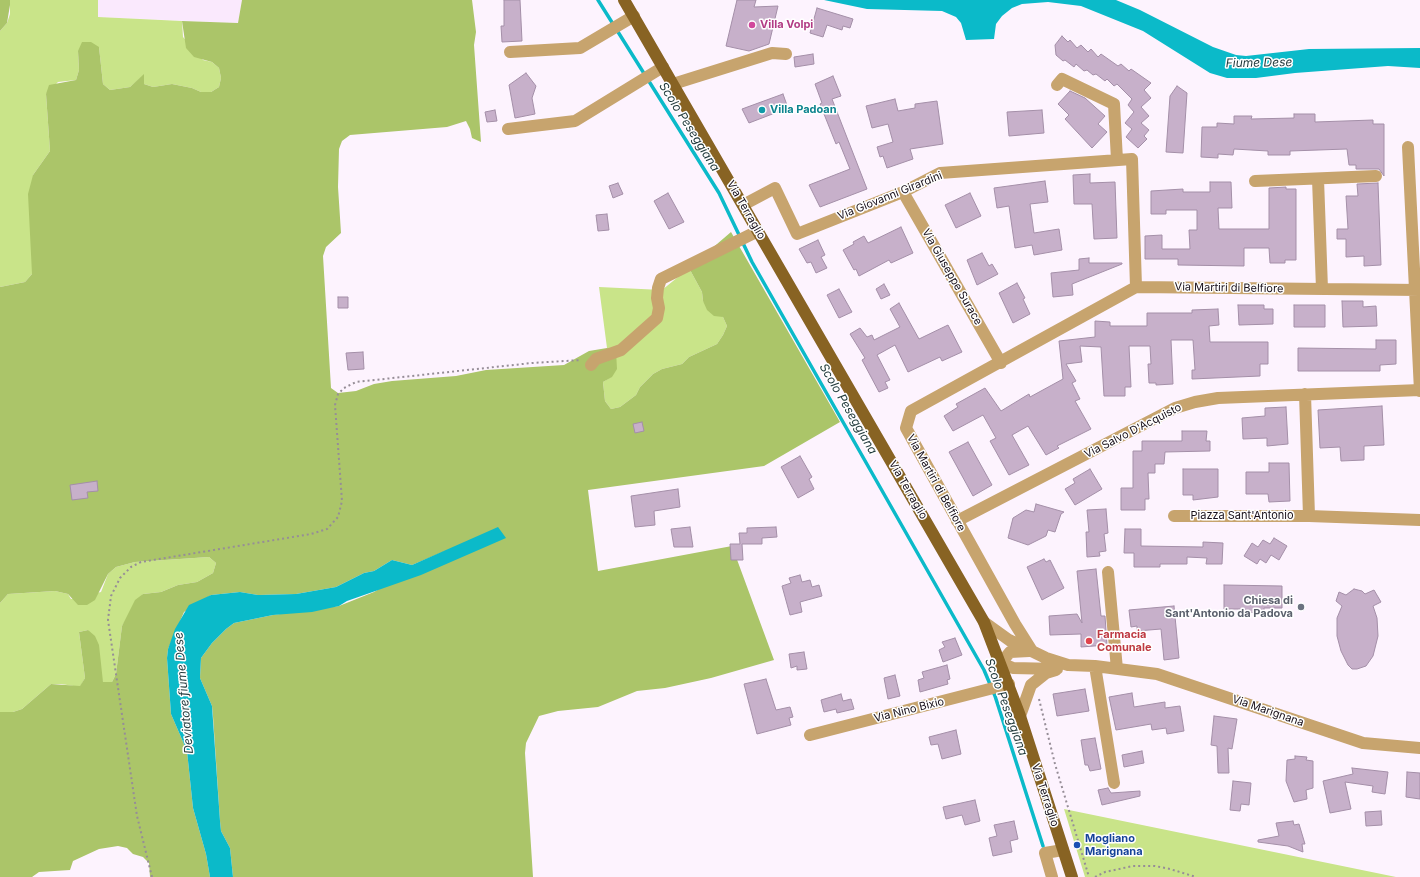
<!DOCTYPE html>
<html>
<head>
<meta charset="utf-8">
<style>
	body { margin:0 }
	canvas { display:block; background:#fdf3fe }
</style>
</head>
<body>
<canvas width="1420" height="877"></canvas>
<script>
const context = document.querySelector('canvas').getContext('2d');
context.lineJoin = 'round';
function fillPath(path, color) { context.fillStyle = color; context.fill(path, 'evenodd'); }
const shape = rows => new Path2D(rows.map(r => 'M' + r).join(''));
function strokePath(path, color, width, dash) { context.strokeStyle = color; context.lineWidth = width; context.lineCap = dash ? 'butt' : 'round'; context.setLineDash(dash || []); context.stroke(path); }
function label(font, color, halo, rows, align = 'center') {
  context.font = font + ' Inter,sans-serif'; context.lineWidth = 3; context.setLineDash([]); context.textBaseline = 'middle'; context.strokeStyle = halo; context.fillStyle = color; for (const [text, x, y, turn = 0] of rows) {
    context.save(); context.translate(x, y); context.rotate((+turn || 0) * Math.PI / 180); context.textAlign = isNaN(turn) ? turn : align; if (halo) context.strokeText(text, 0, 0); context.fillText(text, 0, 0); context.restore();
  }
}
fillPath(shape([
	[98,0,242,0,238,23,97,17]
]), '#fae9fd');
fillPath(shape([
	[10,0,98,0,98,17,182,21,183,37,203,60,212,62,219,68,221,78,219,87,211,92,201,92,192,88,172,84,153,87,144,84,144,75,130,87,110,90,103,84,99,47,78,51,79,70,76,80,58,82,46,94,50,151,33,175,32,274,25,282,0,287,0,31,7,23,10,14],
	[689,268,702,292,703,301,723,317,727,326,723,335,717,344,689,357,682,364,662,369,653,374,640,387,636,395,620,407,611,409,605,401,603,382,611,377,616,352,607,348,599,287,662,290],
	[209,557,216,563,213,573,197,582,178,585,161,592,143,594,122,626,116,674,112,682,103,683,88,630,79,632,85,678,80,687,61,684,51,684,22,709,13,712,0,712,0,603,8,594,55,591,68,594,71,599,101,592,108,574,116,567,135,562],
	[1064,809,1396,877,1085,877]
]), '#c9e489');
fillPath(shape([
	[0,0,10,0,10,5,7,23,0,31],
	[242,0,472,0,476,32,474,45,481,142,472,138,470,129,466,121,447,127,350,135,342,141,339,149,338,187,341,233,326,247,323,256,331,388,338,393,356,391,374,384,392,381,456,376,486,370,564,365,589,351,607,348,616,351,617,369,612,377,603,382,605,401,611,409,620,407,636,395,640,387,653,374,662,369,682,364,689,357,717,344,723,335,727,326,723,317,714,316,707,310,703,301,702,292,689,268,731,232,840,422,764,466,588,490,598,571,732,546,774,660,711,678,665,688,637,691,598,707,558,711,539,716,526,743,525,753,533,877,233,877,230,848,221,831,220,821,213,716,212,706,200,678,201,658,212,643,226,629,234,623,273,615,339,606,374,592,445,551,412,565,392,560,374,571,364,573,336,587,296,594,258,595,240,592,211,595,184,612,168,649,167,658,171,714,187,751,193,808,206,854,210,877,150,877,149,863,143,857,133,854,127,848,118,846,99,849,73,861,70,870,39,872,32,877,0,877,0,712,13,712,22,709,51,684,80,686,85,678,79,632,88,630,95,636,99,645,103,682,112,682,116,674,122,626,135,600,143,594,161,592,178,585,197,582,213,573,216,563,209,557,135,562,116,567,108,574,95,600,87,605,78,605,68,594,55,591,8,594,0,603,0,287,25,282,32,274,28,194,33,175,50,151,46,94,49,85,76,80,79,70,78,51,82,42,91,42,99,47,103,84,110,90,130,87,144,74,144,84,153,87,172,84,192,88,201,92,211,92,219,87,221,78,219,68,212,62,194,57,186,48,182,21,238,23]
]), '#abc569');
fillPath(shape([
	[824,0,1116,0,1140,10,1213,47,1236,55,1246,56,1309,49,1420,48,1420,68,1388,66,1295,73,1256,78,1227,78,1210,73,1143,31,1081,6,1048,2,1022,4,1012,8,1002,16,996,24,994,39,966,40,961,23,956,17,942,11,867,9],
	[498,527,506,538,421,575,347,601,339,606,312,612,273,615,234,623,226,629,212,643,201,658,200,678,212,706,220,821,221,831,230,848,233,877,210,877,206,854,193,808,187,751,171,714,167,658,168,649,175,629,189,605,211,595,240,592,258,595,296,594,336,587,364,573,374,571,392,560,412,565]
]), '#0bbac9');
strokePath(shape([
	[598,0,719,193,752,262,984,670,995,696,1043,846]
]), '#0bbac9', 3.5);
const building = shape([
	[504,0,520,0,522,41,502,42,501,26,504,26,504,0],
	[737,0,756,0,754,7,778,6,769,44,749,51,726,46,737,0],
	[817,8,853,19,850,28,843,26,842,30,827,25,823,37,810,33,817,8],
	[1062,36,1068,42,1070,40,1077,48,1081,45,1088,52,1091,49,1098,57,1101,54,1118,66,1121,64,1129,71,1131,69,1151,83,1144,90,1151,98,1141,107,1149,116,1141,123,1149,130,1144,136,1147,139,1138,148,1126,137,1132,129,1125,123,1134,112,1128,105,1132,99,1117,84,1114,86,1107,79,1105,81,1096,74,1093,75,1087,70,1084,71,1076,64,1074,67,1065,60,1063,61,1056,55,1055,45,1062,36],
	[813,54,814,64,795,67,794,57,813,54],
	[526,73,536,86,532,98,535,114,515,118,509,85,526,73],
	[833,76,841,96,832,99,867,189,820,207,809,185,850,169,839,142,836,144,820,104,822,103,815,84,833,76],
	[1177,86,1187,93,1183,153,1166,152,1170,96,1177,86],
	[1070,91,1085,98,1105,116,1098,124,1107,132,1092,148,1065,119,1069,115,1058,104,1070,91],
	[783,94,788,108,749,123,742,109,783,94],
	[895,99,898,111,915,108,915,104,937,101,943,144,910,149,913,159,887,168,883,156,880,157,877,147,893,142,888,124,872,128,866,106,895,99],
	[495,110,497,121,487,122,485,112,495,110],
	[1042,110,1044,133,1009,136,1007,112,1042,110],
	[1294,114,1315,114,1315,122,1373,120,1373,124,1384,124,1384,176,1379,169,1356,169,1356,165,1349,165,1347,149,1290,151,1290,155,1268,155,1268,151,1234,149,1233,155,1218,154,1218,158,1201,157,1202,127,1217,127,1217,123,1234,124,1234,116,1252,116,1251,119,1294,118,1294,114],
	[1090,174,1090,183,1115,182,1117,238,1094,239,1092,204,1074,204,1073,175,1090,174],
	[1045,181,1048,202,1030,204,1034,233,1059,229,1062,250,1034,255,1032,245,1015,248,1009,206,997,208,994,188,1045,181],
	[1210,182,1231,182,1232,208,1218,208,1219,229,1269,229,1269,188,1286,187,1286,189,1296,189,1296,260,1285,260,1285,263,1270,263,1269,248,1244,248,1244,266,1178,265,1178,259,1145,259,1145,236,1162,235,1162,249,1190,249,1189,230,1197,230,1197,210,1166,210,1166,214,1151,214,1151,191,1183,189,1183,192,1210,192,1210,182],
	[618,183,623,194,613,198,609,186,618,183],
	[1378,183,1381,265,1364,266,1364,256,1346,257,1346,239,1337,239,1337,229,1348,229,1346,196,1358,196,1357,184,1378,183],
	[668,193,684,222,669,229,654,201,668,193],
	[970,193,981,216,956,228,945,205,970,193],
	[607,214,609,230,598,231,596,215,607,214],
	[901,227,913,253,891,263,889,260,859,276,856,269,854,270,843,250,854,244,853,242,864,236,868,243,901,227],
	[818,240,825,255,821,257,827,268,816,273,811,262,807,263,799,249,818,240],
	[982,253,989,266,992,264,998,274,977,285,967,260,982,253],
	[1089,258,1089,263,1122,263,1122,264,1072,284,1073,295,1053,297,1051,273,1079,270,1079,259,1089,258],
	[1017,283,1025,298,1023,299,1030,314,1013,323,999,293,1017,283],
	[884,284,890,295,881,299,876,289,884,284],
	[839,289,852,312,839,318,827,295,839,289],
	[338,297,348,297,348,308,338,308,338,297],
	[1342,301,1363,301,1363,307,1376,306,1377,326,1343,327,1342,301],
	[899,303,919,339,948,325,962,352,942,361,940,357,908,372,895,345,877,355,890,380,885,382,888,388,879,392,862,360,865,358,850,334,860,328,867,337,872,335,874,340,900,327,890,309,899,303],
	[1238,305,1264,305,1264,309,1273,309,1273,324,1239,325,1238,305],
	[1294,305,1325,305,1325,327,1294,327,1294,305],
	[1218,309,1219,325,1209,326,1210,342,1268,342,1268,364,1260,364,1260,376,1192,379,1192,370,1195,370,1193,340,1171,340,1173,384,1156,385,1156,383,1149,383,1148,364,1151,364,1150,346,1129,346,1131,387,1125,387,1125,396,1104,396,1101,347,1080,346,1082,362,1066,364,1076,381,1072,383,1080,399,1075,401,1091,429,1057,446,1059,448,1046,455,1028,426,1012,435,1029,465,1009,475,990,441,996,438,983,415,953,431,944,416,958,407,956,404,985,388,1001,411,1029,394,1030,397,1063,379,1059,341,1095,337,1095,321,1110,322,1110,326,1147,326,1147,313,1192,313,1192,310,1218,309],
	[1376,340,1396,340,1396,364,1380,365,1380,371,1298,371,1298,348,1376,349,1376,340],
	[363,352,364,369,348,370,346,353,363,352],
	[1382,406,1384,445,1364,446,1364,460,1341,461,1340,447,1320,448,1318,410,1382,406],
	[1286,407,1288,444,1267,446,1267,438,1243,439,1242,418,1265,416,1265,408,1286,407],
	[642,422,644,431,635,433,633,424,642,422],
	[1182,431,1207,431,1206,441,1210,441,1210,451,1165,452,1164,464,1155,464,1155,473,1148,473,1149,499,1145,499,1145,510,1121,510,1121,488,1133,488,1133,451,1142,451,1142,441,1182,441,1182,431],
	[968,442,992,485,973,496,949,452,968,442],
	[800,456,812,477,809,479,814,489,798,498,781,467,800,456],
	[1269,463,1289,463,1290,501,1269,502,1268,494,1246,494,1246,472,1269,472,1269,463],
	[1090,469,1102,489,1075,505,1065,489,1075,483,1073,479,1090,469],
	[1183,469,1218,469,1218,497,1193,500,1193,495,1183,495,1183,469],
	[97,481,98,491,87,492,88,498,72,500,70,485,97,481],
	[678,489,680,507,654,511,655,525,635,527,631,496,678,489],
	[1036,504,1064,512,1061,514,1055,532,1048,530,1046,536,1028,545,1008,538,1013,518,1026,510,1034,512,1036,504],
	[1106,509,1108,533,1104,534,1106,551,1099,552,1100,556,1087,557,1086,532,1089,532,1087,510,1106,509],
	[690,527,693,547,674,547,671,529,690,527],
	[776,527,777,537,762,538,762,544,742,544,743,560,731,560,730,544,740,544,739,533,747,533,747,528,776,527],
	[1125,529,1141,529,1141,546,1203,547,1203,542,1223,543,1222,564,1206,564,1207,558,1187,557,1187,564,1160,564,1160,567,1134,567,1134,553,1124,553,1125,529],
	[1274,538,1287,546,1279,560,1271,555,1266,563,1260,559,1257,564,1244,556,1252,543,1258,547,1263,540,1270,544,1274,538],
	[1044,559,1046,562,1050,560,1064,588,1042,600,1027,567,1044,559],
	[1096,569,1101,616,1105,616,1107,645,1081,647,1081,634,1050,635,1049,616,1077,614,1082,623,1077,571,1096,569],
	[800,575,802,582,810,580,812,587,819,585,822,596,800,602,802,612,790,615,782,586,791,583,789,578,800,575],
	[1224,585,1282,586,1282,608,1264,608,1264,613,1242,612,1242,609,1224,609,1224,585],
	[1354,589,1362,591,1365,594,1374,590,1381,602,1373,606,1377,618,1378,636,1373,656,1366,666,1357,669,1352,669,1348,665,1341,651,1337,636,1337,618,1342,606,1336,601,1339,592,1346,595,1354,589],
	[1174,606,1179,658,1164,660,1161,629,1137,631,1137,626,1131,627,1129,610,1174,606],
	[955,638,962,655,943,662,939,650,945,647,942,642,955,638],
	[804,652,807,669,797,670,797,666,791,668,789,654,804,652],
	[947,665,950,679,947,680,948,684,920,692,918,680,924,678,922,672,947,665],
	[895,675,900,696,888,699,884,678,895,675],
	[766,679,776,710,790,707,793,717,789,718,791,725,757,734,744,684,766,679],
	[1085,689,1089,711,1057,716,1053,694,1085,689],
	[1132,693,1134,707,1165,702,1165,708,1180,706,1184,731,1167,734,1166,728,1152,730,1151,724,1116,730,1109,697,1132,693],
	[841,694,843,701,851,699,854,709,837,713,836,709,824,712,821,700,841,694],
	[1214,716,1237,719,1232,749,1228,748,1229,773,1218,773,1217,746,1211,745,1214,716],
	[956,730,961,754,942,759,938,744,931,745,929,737,956,730],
	[1095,738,1101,769,1090,771,1088,765,1085,765,1081,740,1095,738],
	[1142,751,1144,763,1124,767,1122,755,1142,751],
	[1295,756,1307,757,1306,760,1313,761,1313,788,1306,790,1307,799,1294,802,1286,781,1287,760,1295,759,1295,756],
	[1352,768,1388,772,1385,794,1372,792,1373,786,1345,782,1351,809,1330,813,1323,781,1353,774,1352,768],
	[1407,772,1420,773,1420,799,1406,797,1407,772],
	[1233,781,1251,783,1249,805,1241,804,1240,811,1230,810,1233,781],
	[1108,788,1111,793,1140,791,1140,796,1102,805,1098,790,1108,788],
	[975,800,980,821,965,825,962,815,946,819,943,807,975,800],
	[1381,811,1382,825,1366,826,1365,812,1381,811],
	[1014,821,1018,839,1010,841,1012,852,993,856,989,838,997,836,994,825,1014,821],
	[1293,821,1294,825,1299,824,1305,844,1302,844,1303,852,1288,846,1258,842,1258,840,1279,836,1276,823,1293,821]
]);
fillPath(building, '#c7b0ca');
strokePath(building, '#a48fa8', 1);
strokePath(shape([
	[1039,699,1055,764,1089,877],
	[152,877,137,816,108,620,111,596,120,578,131,567,141,562,311,534,327,529,338,517,342,501,335,405,338,394,344,388,356,382,532,363,581,360],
	[1095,877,1105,872,1133,866,1155,866,1170,869,1196,877]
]), '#968d97', 2, [2, 3]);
strokePath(shape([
	[510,52,580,48,634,16],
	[673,84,772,53,786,54],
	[1057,85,1062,79,1114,104,1117,160],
	[508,129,575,121,663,67],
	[1408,147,1420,391],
	[1318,179,1322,289],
	[1255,181,1376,176],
	[903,192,1001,363],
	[743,205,775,188,797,234,903,192,940,173,1132,159,1136,287],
	[591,365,596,359,621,350,657,318,659,308,657,298,658,288,661,279,758,231],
	[1305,394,1309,516],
	[1174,516,1309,516,1420,520],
	[957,521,1175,408,1195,402,1218,398,1420,390],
	[1108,572,1117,669],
	[984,622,1009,640,1046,658,1068,665,1095,666,1157,674,1363,743,1420,748],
	[1029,651,1010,652,1001,663,1013,668,1057,669],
	[1032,651,1015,624,906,428,911,411,1136,287,1420,290],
	[1095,666,1114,783],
	[1020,716,1031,685,1046,673,1056,670],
	[810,735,1009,684],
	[1052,877,1045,853,1063,850]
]), '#c7a46e', 12);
strokePath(shape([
	[624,0,984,622,1020,716,1072,877]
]), '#886323', 12);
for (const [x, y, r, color] of [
	[752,25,4,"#d1479c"],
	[762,110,4,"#0f9aa8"],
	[1301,607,4,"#6b7280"],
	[1089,641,4,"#e0444e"],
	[1077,845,4,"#1a4fb4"]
]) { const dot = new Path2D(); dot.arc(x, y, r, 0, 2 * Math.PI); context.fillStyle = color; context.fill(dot); strokePath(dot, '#fff', 1.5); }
label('bold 11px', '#b23c85', '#fff', [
	["Villa Volpi",760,25]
], 'left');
label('bold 11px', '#0d838f', '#fff', [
	["Villa Padoan",770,110]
], 'left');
label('11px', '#170f19', '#fff', [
	["Via Giovanni Girardini",890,196,-22],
	["Via Terraglio",746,210,60],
	["Via Giuseppe Surace",952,277,60],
	["Via Martiri di Belfiore",1229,288,1],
	["Via Salvo D'Acquisto",1133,431,-27],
	["Via Martiri di Belfiore",936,483,61],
	["Via Terraglio",908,490,60],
	["Piazza Sant'Antonio",1242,516],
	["Via Nino Bixio",909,710,-14],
	["Via Marignana",1268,711,19],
	["Via Terraglio",1045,795,72]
]);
label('bold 11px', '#5b616d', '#fff', [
	["Chiesa di",1293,601],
	["Sant'Antonio da Padova",1293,614]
], 'right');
label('bold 11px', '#be3a42', '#fff', [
	["Farmacia",1097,635],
	["Comunale",1097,648]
], 'left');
label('bold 11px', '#164399', '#fff', [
	["Mogliano",1085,839],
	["Marignana",1085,852]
], 'left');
label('italic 12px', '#1f373a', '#fff', [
	["Fiume Dese",1259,63,-1],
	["Scolo Peseggiana",689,127,58],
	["Scolo Peseggiana",848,409,60],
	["Deviatore fiume Dese",184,693,-95],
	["Scolo Peseggiana",1006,707,70]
]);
</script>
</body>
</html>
